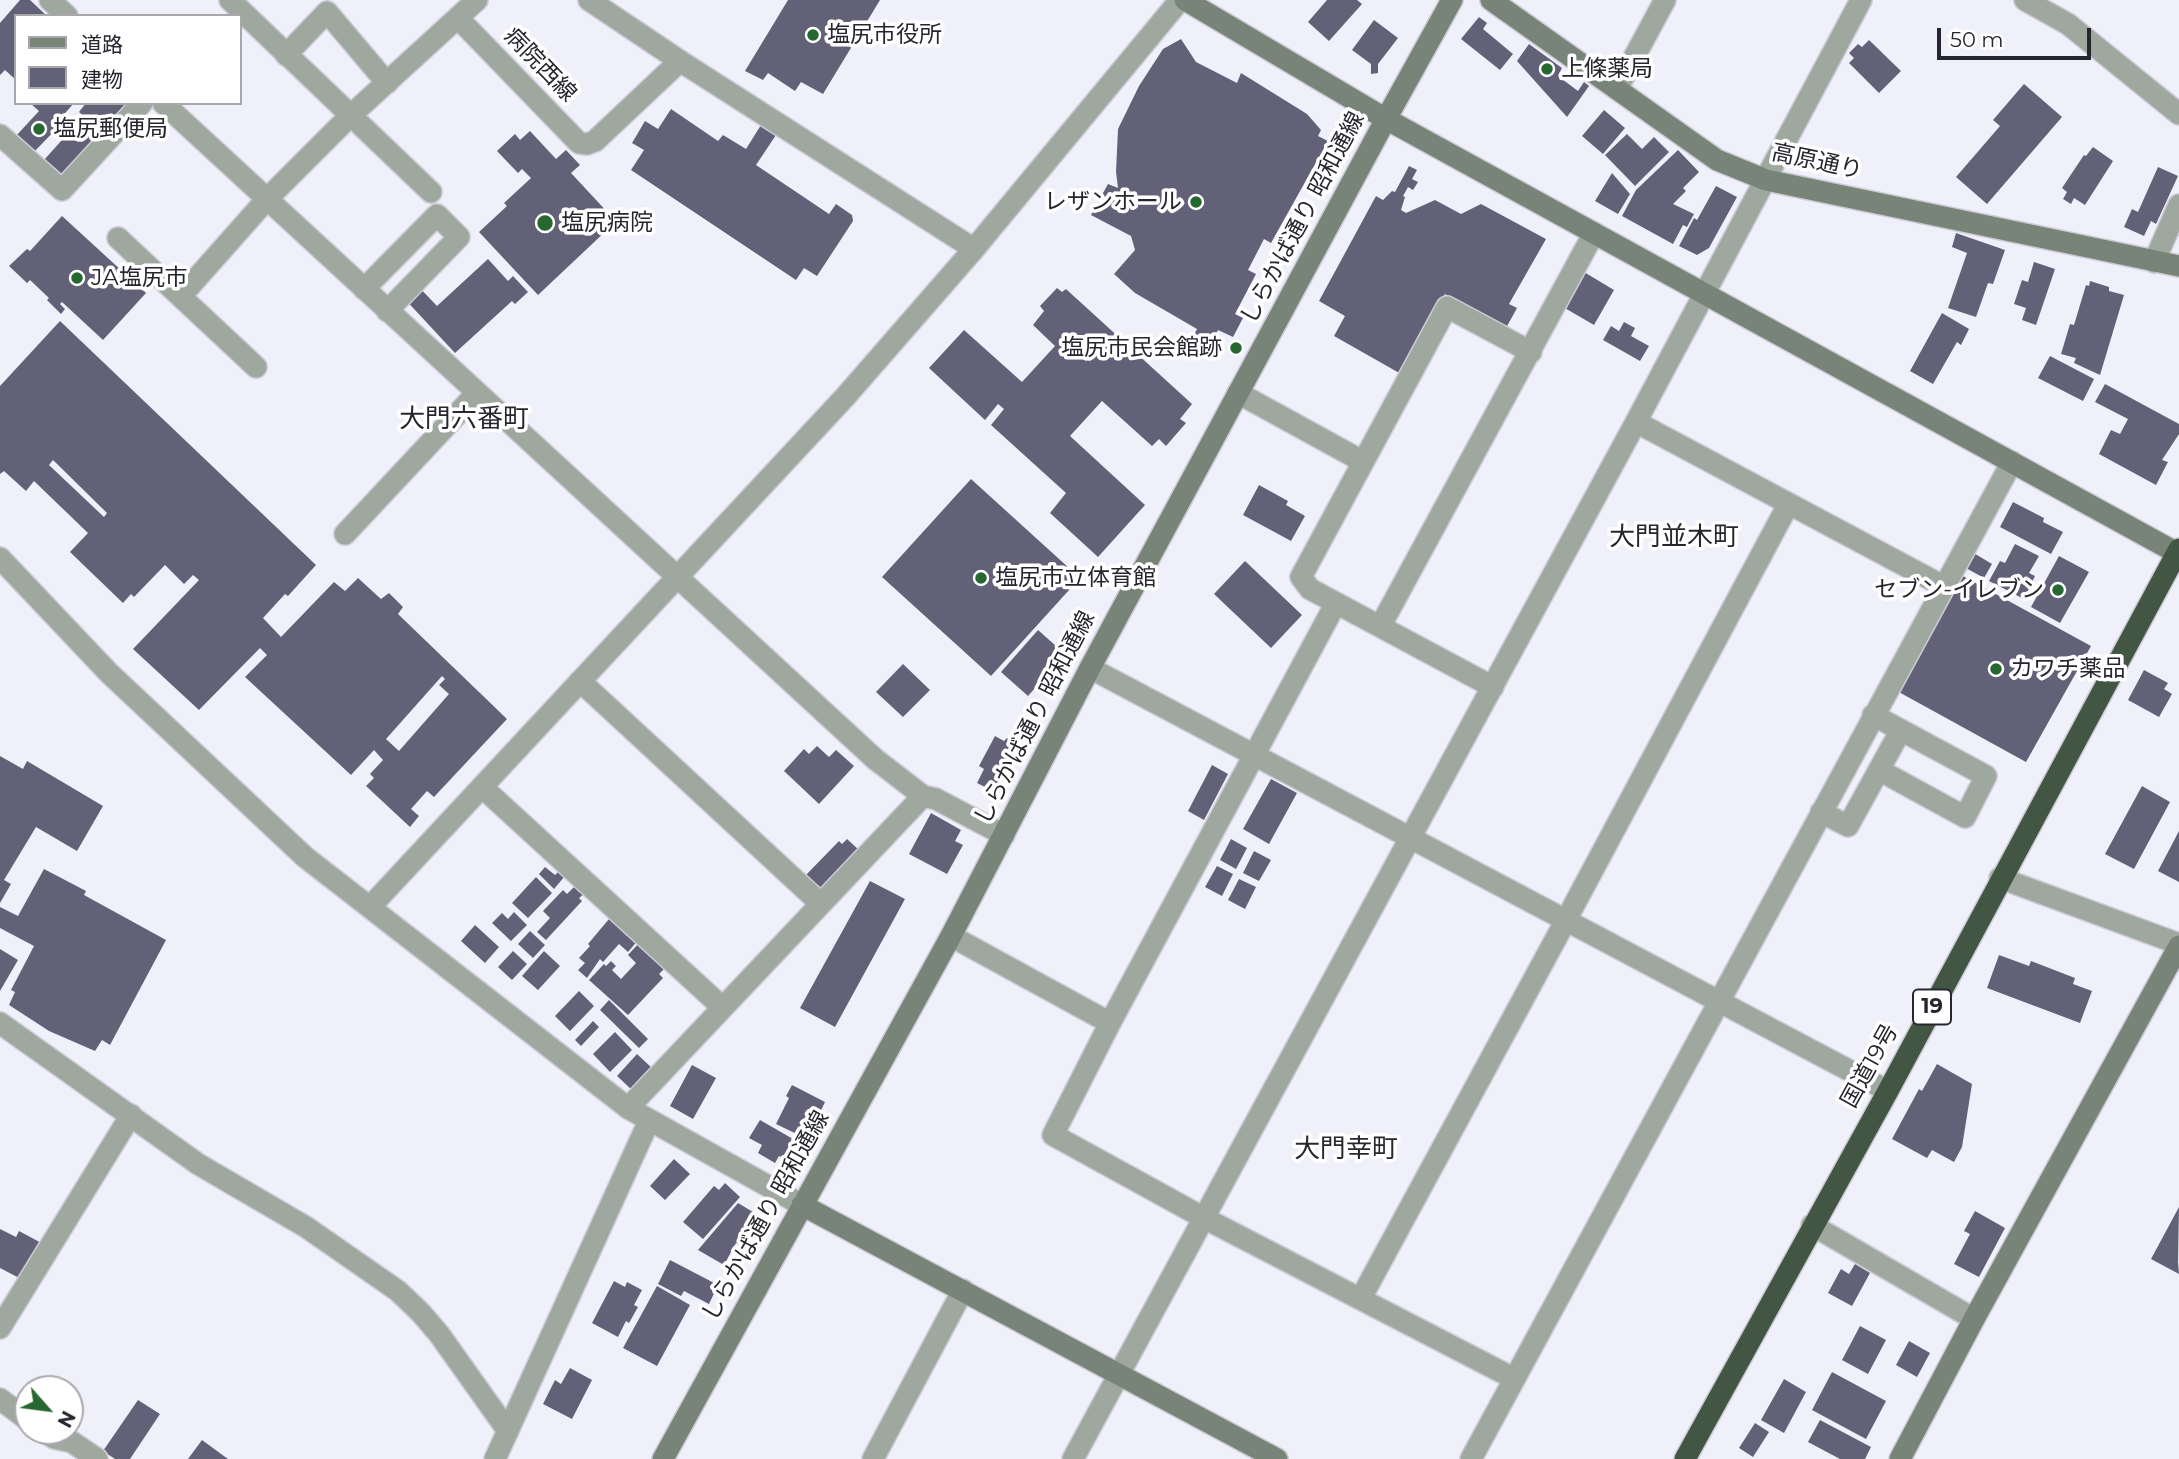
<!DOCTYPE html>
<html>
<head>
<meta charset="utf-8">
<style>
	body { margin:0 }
	#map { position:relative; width:2179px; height:1459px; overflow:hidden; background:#f0f0fb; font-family:Montserrat,"Noto Sans JP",sans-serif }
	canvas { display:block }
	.legend { position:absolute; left:14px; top:14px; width:228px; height:91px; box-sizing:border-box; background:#fff; border:2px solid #a8a8ac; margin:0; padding:9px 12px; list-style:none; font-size:21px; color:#262630 }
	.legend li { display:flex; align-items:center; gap:14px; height:35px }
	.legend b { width:35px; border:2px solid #a8a8ac }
	.north { position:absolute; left:14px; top:1375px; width:70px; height:70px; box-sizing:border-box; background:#fff; border:2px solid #a8a8ac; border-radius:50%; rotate:118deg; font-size:19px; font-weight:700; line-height:28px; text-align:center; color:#262630 }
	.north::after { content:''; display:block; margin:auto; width:24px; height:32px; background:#276730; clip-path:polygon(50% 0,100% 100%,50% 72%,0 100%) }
	.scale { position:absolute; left:1937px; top:28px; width:154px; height:32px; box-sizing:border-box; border:4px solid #262630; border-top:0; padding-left:9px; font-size:21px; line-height:24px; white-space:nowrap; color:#262630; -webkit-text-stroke:5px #fff; paint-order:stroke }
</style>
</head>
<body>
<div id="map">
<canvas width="2179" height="1459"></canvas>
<ul class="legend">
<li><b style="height:9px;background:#778477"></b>道路</li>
<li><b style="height:19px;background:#626178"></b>建物</li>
</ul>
<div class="north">N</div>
<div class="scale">50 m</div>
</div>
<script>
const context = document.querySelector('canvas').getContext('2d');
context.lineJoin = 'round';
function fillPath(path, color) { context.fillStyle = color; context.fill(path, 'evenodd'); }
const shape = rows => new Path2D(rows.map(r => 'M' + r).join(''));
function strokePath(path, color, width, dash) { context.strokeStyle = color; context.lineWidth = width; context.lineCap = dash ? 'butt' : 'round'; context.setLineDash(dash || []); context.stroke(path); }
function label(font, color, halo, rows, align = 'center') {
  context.font = font + ' Montserrat,"Noto Sans JP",sans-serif'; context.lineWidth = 7; context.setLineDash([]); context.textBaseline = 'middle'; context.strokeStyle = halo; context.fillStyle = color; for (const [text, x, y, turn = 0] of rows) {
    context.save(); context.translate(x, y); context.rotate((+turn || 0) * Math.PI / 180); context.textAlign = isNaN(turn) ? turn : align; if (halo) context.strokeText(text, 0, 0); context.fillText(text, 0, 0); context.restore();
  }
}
fillPath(shape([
	[20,0,30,0,47,16,16,16,16,80,5,70,0,75,0,23],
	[788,0,880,0,823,94,801,82,795,91,768,73,763,80,745,71],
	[1327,0,1357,0,1362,4,1329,41,1308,22],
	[1479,17,1487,23,1483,29,1513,54,1500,70,1461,39],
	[1374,20,1398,38,1378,64,1378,73,1371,74,1371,64,1352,50],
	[1181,39,1196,62,1237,83,1241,73,1307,114,1321,130,1318,136,1328,141,1271,243,1264,239,1248,270,1256,274,1235,314,1243,318,1233,337,1218,330,1211,345,1194,335,1197,329,1135,293,1114,274,1135,250,1131,236,1091,215,1108,184,1118,188,1116,172,1118,129,1139,86,1163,49],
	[1869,40,1901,71,1879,93,1849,63,1854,58,1849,53,1858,44,1862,47],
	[1529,44,1562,68,1558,76,1578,91,1584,82,1589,86,1567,117,1517,61],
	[2024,84,2062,117,1987,204,1956,177,2000,126,1993,120],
	[30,103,74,103,60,119,63,122,33,153,15,137,39,111],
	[86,103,135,103,105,136,79,112],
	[671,109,718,141,723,135,746,149,761,125,776,135,756,165,829,214,836,204,852,215,853,221,817,276,804,268,796,280,631,170,644,150,632,143,645,121,658,129],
	[1604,110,1625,128,1603,154,1582,136],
	[73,117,84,126,87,123,103,137,61,176,44,160,70,131,65,126],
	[530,131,556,159,566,150,580,165,571,173,611,216,602,225,607,230,538,295,479,232,507,206,504,203,531,178,522,169,518,173,497,151,515,134,520,140],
	[1627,134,1642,149,1654,137,1669,152,1635,186,1605,155],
	[2093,147,2113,161,2085,205,2074,198,2071,204,2063,199,2067,192,2062,188,2084,155,2086,156],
	[1678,150,1699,172,1683,188,1686,191,1673,204,1694,214,1687,227,1683,225,1673,244,1622,216,1636,190],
	[1409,166,1417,170,1412,179,1418,182,1413,190,1408,187,1403,196,1405,197,1401,210,1406,213,1435,200,1461,214,1481,204,1546,239,1509,304,1517,308,1506,328,1445,294,1401,374,1334,336,1345,316,1319,301,1376,196,1383,200,1392,191,1395,192],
	[2158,167,2178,176,2156,224,2151,221,2144,236,2124,227,2132,209,2138,212],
	[1612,173,1630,194,1618,214,1595,201],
	[1716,186,1737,197,1709,248,1697,255,1679,246,1694,218,1697,220],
	[62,216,146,293,103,340,62,302,60,304,65,309,61,314,47,300,49,298,30,280,27,283,9,266,27,249,30,251],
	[1956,233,2005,250,1993,284,1988,283,1976,317,1948,308,1967,253,1952,247],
	[488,259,508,281,513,276,528,292,515,304,512,301,455,353,402,296,416,284,437,306],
	[2034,262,2055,269,2036,325,2022,320,2026,308,2014,304,2022,280,2028,282],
	[1584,272,1614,290,1594,325,1563,307],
	[2090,281,2109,287,2109,291,2124,295,2100,375,2074,363,2076,358,2061,354,2070,324,2074,325,2086,285,2089,286],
	[1057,288,1062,292,1066,289,1192,404,1180,419,1186,423,1166,446,1159,439,1152,446,1102,401,1070,436,1145,505,1098,557,1050,513,1066,493,991,425,1004,409,998,404,985,420,929,368,964,330,1022,382,1055,346,1033,325,1044,311,1040,306],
	[1942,313,1969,329,1961,345,1957,342,1933,384,1910,371],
	[60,321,316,565,288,596,285,594,263,618,281,637,334,582,345,591,358,578,381,599,389,593,403,607,398,614,507,719,434,797,427,791,411,809,419,816,410,827,366,786,374,778,370,774,383,760,374,750,351,775,245,677,267,655,260,648,199,710,133,649,199,580,193,575,184,584,165,565,134,597,131,594,123,603,70,552,88,533,34,481,26,491,4,471,0,474,0,386],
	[53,460,107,513,104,517,49,465],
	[442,676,445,679,439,685,449,694,399,751,386,739],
	[1624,322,1635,328,1631,336,1649,346,1640,361,1603,340,1611,326,1619,331],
	[2050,356,2094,379,2083,401,2038,378],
	[2105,384,2179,424,2179,434,2162,460,2168,462,2156,485,2099,454,2111,430,2120,434,2128,419,2095,402],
	[971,479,1080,578,991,676,882,577],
	[1259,485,1288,501,1286,505,1305,516,1291,541,1243,515],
	[2013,502,2044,518,2043,522,2063,532,2051,554,2000,527],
	[2015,544,2039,556,2029,573,2035,576,2024,599,1989,581,2000,561,2005,563],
	[1972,552,1992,564,1984,578,1964,567],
	[2059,556,2089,572,2060,623,2031,607],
	[1245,561,1302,615,1271,648,1214,594],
	[1961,575,2091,646,2026,762,1897,691],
	[1038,630,1065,654,1028,696,1001,672],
	[903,664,930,690,903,717,876,692],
	[2144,670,2168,683,2164,689,2172,694,2159,717,2128,700],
	[995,736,1004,741,1007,738,1020,745,995,792,977,783,984,769,979,766],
	[817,746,829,757,836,750,854,766,819,804,784,771,804,749,809,754],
	[0,756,23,769,27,761,103,806,77,851,36,827,4,880,11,884,0,903],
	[1212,765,1228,774,1204,820,1188,811],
	[1271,779,1297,793,1269,844,1243,829],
	[2142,786,2170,802,2134,869,2105,854],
	[931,813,961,830,955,841,963,845,947,874,909,854],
	[2179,831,2179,882,2158,871],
	[847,839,859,850,821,890,806,875,839,841,842,844],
	[1231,839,1247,848,1236,869,1220,860],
	[1254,851,1271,860,1259,881,1243,873],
	[1217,866,1233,874,1222,896,1205,887],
	[545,867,555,875,559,871,565,876,554,889,539,874],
	[44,869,86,891,84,895,166,940,110,1045,102,1040,95,1051,49,1031,9,1005,15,992,11,990,34,946,0,928,0,907,18,916],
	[536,877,552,893,528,918,512,903],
	[1239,879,1256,887,1245,909,1228,900],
	[870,881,905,899,835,1027,800,1008],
	[575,886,584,894,579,898,582,901,546,940,537,932,550,918,543,911,563,890,567,894],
	[514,912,527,925,511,941,492,923,502,913,508,919],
	[609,919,627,936,631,932,639,939,628,952,619,944,603,962,600,959,587,978,578,970,585,963,579,958,590,946,588,944],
	[475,925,499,947,485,963,461,941],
	[530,931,545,945,533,958,518,944],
	[640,942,662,962,659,964,664,969,659,974,663,978,628,1015,589,980,604,964,606,966,611,961,616,966,612,970,621,979,636,963,628,955],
	[0,949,18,960,0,991],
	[513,951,527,964,512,980,498,967],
	[544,951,560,966,538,990,522,976],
	[1999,955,2029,966,2031,961,2075,978,2073,984,2092,991,2080,1023,1987,988],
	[579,991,594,1006,570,1031,555,1016],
	[609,1000,648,1039,639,1048,600,1010],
	[593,1021,599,1027,581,1046,575,1040],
	[615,1032,632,1050,610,1072,593,1054],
	[637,1054,652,1068,632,1090,617,1076],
	[1937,1064,1972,1084,1962,1147,1954,1162,1932,1150,1927,1158,1892,1139,1919,1089,1922,1091],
	[692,1065,716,1078,693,1119,670,1106],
	[792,1085,825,1102,807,1139,776,1124,789,1098,786,1096],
	[760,1120,800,1143,789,1161,779,1156,775,1163,758,1153,762,1145,749,1138],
	[674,1159,690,1174,665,1200,650,1186],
	[725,1183,740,1197,703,1239,683,1222,714,1186,719,1190],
	[738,1203,753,1212,743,1231,749,1235,742,1246,736,1243,724,1265,698,1250],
	[2179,1207,2178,1262,2179,1274,2151,1259],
	[1975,1211,2005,1228,1979,1277,1954,1264,1970,1234,1964,1231],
	[0,1229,16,1237,19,1231,45,1245,23,1280,0,1268],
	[670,1260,718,1285,709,1304,684,1291,681,1296,658,1284],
	[1855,1264,1870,1273,1852,1306,1828,1293,1841,1269,1849,1274],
	[614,1281,625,1287,627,1282,642,1290,634,1305,638,1307,629,1323,626,1321,618,1337,592,1323],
	[657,1286,690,1305,657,1366,623,1348],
	[1860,1326,1886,1340,1868,1374,1842,1360],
	[1909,1341,1930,1353,1917,1377,1896,1365],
	[570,1368,592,1380,572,1419,543,1404,555,1380,561,1384],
	[1832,1372,1886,1401,1866,1439,1812,1410],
	[1784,1379,1806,1392,1784,1433,1761,1420],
	[138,1400,160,1414,130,1459,115,1459,103,1451],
	[1820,1420,1871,1447,1865,1459,1840,1459,1808,1442],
	[1755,1423,1769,1432,1753,1457,1739,1448],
	[202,1440,228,1459,188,1459]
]), '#626178');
const street = shape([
	[50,0,67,16],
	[230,0,431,192],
	[2025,0,2068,24,2179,114],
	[458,18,579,143,587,144,595,141,680,61,589,0],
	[286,55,327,12,387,83],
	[680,61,974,249],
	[1617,89,1665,0],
	[163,103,875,759,923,796,936,799,1004,835],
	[0,135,62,190,142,103],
	[118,238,256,367],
	[2154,262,2179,205],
	[364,289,437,215,459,237,387,311],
	[181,296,267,199,350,116,477,0],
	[1238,393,1362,461],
	[1636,422,1943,586],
	[345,534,476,394],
	[0,558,109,673,305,857,628,1108,802,1205],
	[1336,603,1110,1023,1053,1135,1204,1218,1513,1378],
	[1381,625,1594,233],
	[1090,668,1888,1091],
	[580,681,820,903],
	[1493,687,1310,589,1301,577,1447,307,1531,352],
	[1873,715,1986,776,1965,817,1879,770],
	[482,787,722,1007],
	[1821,812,1848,826,1901,730],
	[2000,878,2179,944],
	[370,907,845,397,974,249,1180,0],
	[951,936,1110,1023],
	[0,1023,198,1164,306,1227,398,1291,421,1313,439,1334,508,1431],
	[628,1108,923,796],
	[1812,1225,1974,1319],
	[1361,1298,1566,920,1788,505],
	[0,1328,131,1115],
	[0,1399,28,1420],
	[44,1431,54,1438,72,1442,97,1459],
	[495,1459,649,1121],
	[873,1459,963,1290],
	[1073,1459,1636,422,1861,0],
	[1471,1459,2012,462]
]);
const secondary = shape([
	[1185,0,1386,119,2177,553],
	[1491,0,1717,160,1766,180,2179,266],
	[802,1205,1277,1459],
	[663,1459,951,936,1090,668,1386,119,1452,0],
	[1900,1459,1974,1319,2179,946]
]);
const highway = shape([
	[1685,1459,1888,1091,2179,549]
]);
strokePath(street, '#ccccd6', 24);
strokePath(secondary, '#ccccd6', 24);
strokePath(highway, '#ccccd6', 24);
strokePath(street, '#9fa89f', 21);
strokePath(secondary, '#778477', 21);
strokePath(highway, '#435644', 21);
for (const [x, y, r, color] of [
	[813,35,7,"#276730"],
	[1547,69,7,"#276730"],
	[39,129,7,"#276730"],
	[1196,202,7,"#276730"],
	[545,223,9,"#276730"],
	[77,278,7,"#276730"],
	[1236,348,7,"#276730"],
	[981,578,7,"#276730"],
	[2058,590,7,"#276730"],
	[1996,669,7,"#276730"]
]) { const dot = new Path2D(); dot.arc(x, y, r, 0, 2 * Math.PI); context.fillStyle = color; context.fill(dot); strokePath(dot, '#fff', 2.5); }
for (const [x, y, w] of [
	[1932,1007,38]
]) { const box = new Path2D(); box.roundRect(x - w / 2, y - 17.5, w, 35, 5); context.fillStyle = '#fff'; context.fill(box); strokePath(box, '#262630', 2); }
label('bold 21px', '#262630', null, [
	["19",1932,1007]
]);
label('23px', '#262630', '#fff', [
	["塩尻市役所",827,35],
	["上條薬局",1561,69],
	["塩尻郵便局",53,129],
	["レザンホール",1182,202,"right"],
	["塩尻病院",561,223],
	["JA塩尻市",91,278],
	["塩尻市民会館跡",1222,348,"right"],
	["塩尻市立体育館",995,578],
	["セブン-イレブン",2044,590,"right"],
	["カワチ薬品",2010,669]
], 'left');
label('23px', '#262630', '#fff', [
	["病院西線",540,65,46],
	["高原通り",1817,162,12],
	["しらかば通り 昭和通線",1303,218,-62],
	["しらかば通り 昭和通線",1035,718,-63],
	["国道19号",1870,1066,-61],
	["しらかば通り 昭和通線",766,1216,-61]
]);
label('26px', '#262630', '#fff', [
	["大門六番町",464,419],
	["大門並木町",1674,537],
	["大門幸町",1346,1149]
]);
</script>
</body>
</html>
